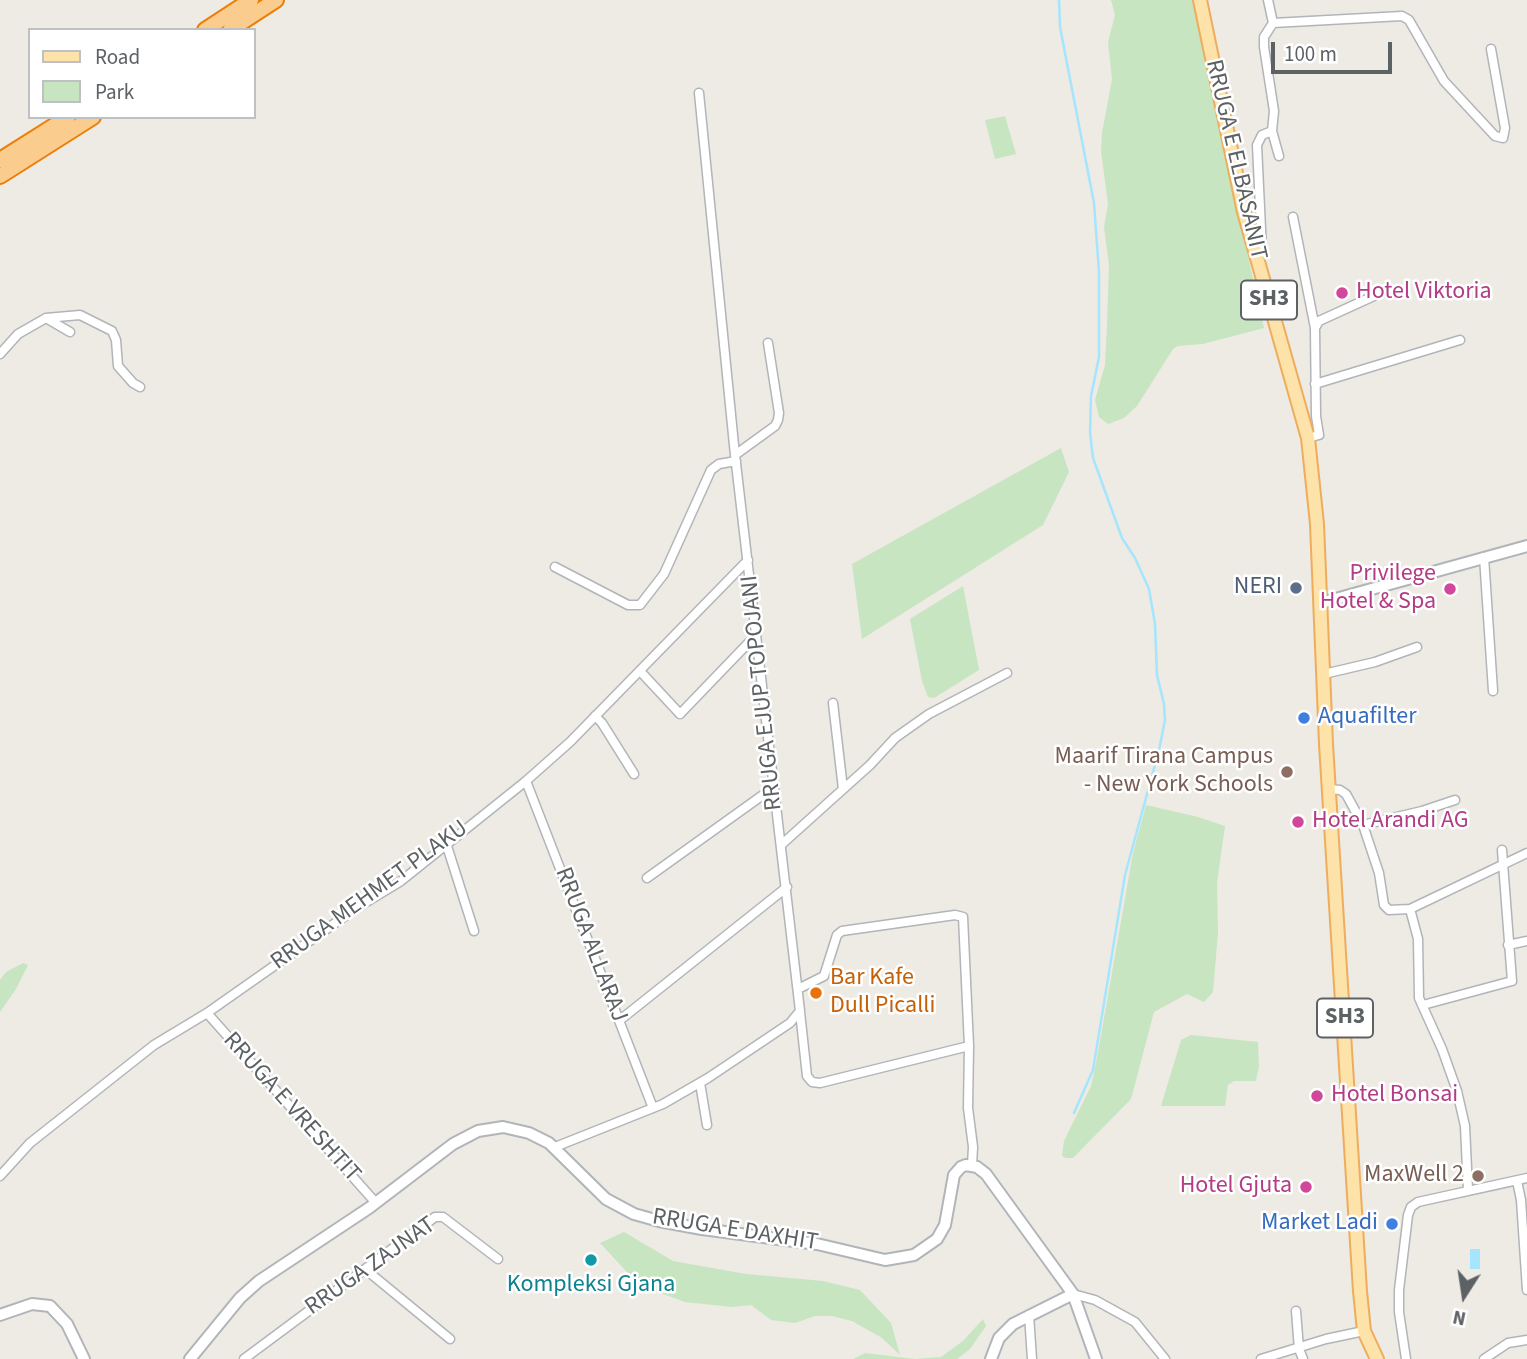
<!DOCTYPE html>
<html>
<head>
<meta charset="utf-8">
<style>
	body { margin:0 }
	#map { position:relative; width:1527px; height:1359px; overflow:hidden; background:#eeeae4; font-family:"Source Sans 3",sans-serif }
	canvas { display:block }
	.legend { position:absolute; left:28px; top:28px; width:228px; height:91px; box-sizing:border-box; background:#fff; border:2px solid #bec0c1; margin:0; padding:9px 12px; list-style:none; font-size:21px; color:#5c6164 }
	.legend li { display:flex; align-items:center; gap:14px; height:35px }
	.legend b { width:35px; border:2px solid #bec0c1 }
	.north { position:absolute; left:1429px; top:1261px; width:70px; height:70px; -webkit-text-stroke:5px #fff; paint-order:stroke; rotate:192deg; font-size:19px; font-weight:700; line-height:28px; text-align:center; color:#5c6164 }
	.north::after { content:''; display:block; margin:auto; width:24px; height:32px; background:#5c6164; clip-path:polygon(50% 0,100% 100%,50% 72%,0 100%) }
	.scale { position:absolute; left:1271px; top:42px; width:121px; height:32px; box-sizing:border-box; border:4px solid #5c6164; border-top:0; padding-left:9px; font-size:21px; line-height:24px; white-space:nowrap; color:#5c6164; -webkit-text-stroke:5px #fff; paint-order:stroke }
</style>
</head>
<body>
<div id="map">
<canvas width="1527" height="1359"></canvas>
<ul class="legend">
<li><b style="height:9px;background:#fde2aa"></b>Road</li>
<li><b style="height:19px;background:#c7e5c1"></b>Park</li>
</ul>
<div class="north">N</div>
<div class="scale">100 m</div>
</div>
<script>
const context = document.querySelector('canvas').getContext('2d');
context.lineJoin = 'round';
function fillPath(path, color) { context.fillStyle = color; context.fill(path, 'evenodd'); }
const shape = rows => new Path2D(rows.map(r => 'M' + r).join(''));
function strokePath(path, color, width, dash) { context.strokeStyle = color; context.lineWidth = width; context.lineCap = dash ? 'butt' : 'round'; context.setLineDash(dash || []); context.stroke(path); }
function label(font, color, halo, rows, align = 'center') {
  context.font = font + ' "Source Sans 3",sans-serif'; context.lineWidth = 5; context.setLineDash([]); context.textBaseline = 'middle'; context.strokeStyle = halo; context.fillStyle = color; for (const [text, x, y, turn = 0] of rows) {
    context.save(); context.translate(x, y); context.rotate((+turn || 0) * Math.PI / 180); context.textAlign = isNaN(turn) ? turn : align; if (halo) context.strokeText(text, 0, 0); context.fillText(text, 0, 0); context.restore();
  }
}
fillPath(shape([
	[1111,0,1196,0,1238,211,1264,328,1203,344,1178,346,1173,349,1137,406,1124,418,1108,424,1099,417,1095,400,1105,365,1107,325,1109,265,1104,227,1108,204,1101,151,1102,133,1112,79,1108,42,1115,15],
	[1005,116,1016,154,995,159,985,120],
	[1061,448,1069,472,1043,525,862,639,852,564],
	[963,586,979,670,934,698,928,697,922,681,910,619],
	[1146,805,1198,817,1225,826,1217,883,1218,932,1213,992,1204,1002,1187,994,1154,1012,1131,1099,1073,1158,1066,1158,1062,1156,1064,1141,1091,1086,1097,1058,1133,853],
	[23,963,28,965,16,989,0,1012,0,980,6,972],
	[1191,1035,1258,1042,1259,1066,1256,1081,1234,1081,1228,1085,1225,1106,1161,1106,1181,1040],
	[624,1232,673,1261,746,1274,823,1281,860,1290,891,1323,900,1355,882,1338,852,1321,832,1316,815,1316,795,1323,771,1320,751,1305,732,1307,685,1302,639,1285,600,1243],
	[983,1319,986,1326,970,1349,957,1359,853,1359,865,1353,915,1359,941,1357,963,1341]
]), '#c7e5c1');
fillPath(shape([
	[1470,1249,1480,1249,1480,1269,1470,1269]
]), '#a5e5fd');
strokePath(shape([
	[1059,0,1060,27,1094,203,1099,272,1099,357,1091,396,1090,432,1093,458,1122,538,1135,558,1149,589,1155,624,1157,675,1164,704,1165,720,1159,750,1125,875,1093,1070,1074,1113]
]), '#a5e5fd', 2.5);
const street = shape([
	[1268,0,1273,23,1264,37,1264,47,1274,111,1272,131,1279,156],
	[1273,23,1402,16,1409,20,1444,81,1495,136,1503,138,1505,128,1491,49],
	[1293,217,1315,328],
	[1258,260,1262,250,1257,145,1262,135,1272,131],
	[46,318,80,315,112,331,116,340,118,366,133,383,140,387],
	[0,354,18,334,46,318,70,332],
	[1315,384,1460,340],
	[1308,438,1319,435,1316,416,1315,328,1319,321,1387,290],
	[735,455,775,426,778,420,779,413,768,343],
	[1484,557,1493,691],
	[555,567,628,605,640,605,664,574,711,470,719,464,736,461],
	[640,671,680,714,756,635],
	[1324,674,1375,662,1417,647],
	[833,703,843,789],
	[595,716,602,723,634,774],
	[526,781,653,1108],
	[1329,789,1340,790,1346,794,1363,825,1379,873,1384,905,1389,910,1410,909,1527,853],
	[1363,825,1422,811,1455,800],
	[446,843,474,931],
	[781,845,870,765,895,738,929,714,1007,673],
	[647,878,774,787],
	[1410,909,1418,939,1419,998,1442,1049,1457,1091,1465,1126,1468,1190],
	[1508,945,1527,941],
	[798,989,824,976,837,935,842,931,955,915,963,917,969,1046,968,1108,973,1147,972,1165],
	[1423,1005,1512,981,1502,850],
	[800,1012,807,1076,812,1082,820,1083,969,1046],
	[207,1013,376,1203],
	[620,1020,787,887],
	[700,1083,707,1125],
	[555,1147,663,1104,708,1078,790,1023,800,1011,735,455,699,93],
	[0,1176,30,1143,154,1045,207,1013,358,907,401,881,526,781,570,742,748,560],
	[1517,1181,1521,1200,1527,1290],
	[365,1269,450,1339],
	[1073,1294,1095,1300,1135,1322,1165,1359],
	[1296,1311,1299,1349,1303,1359],
	[1029,1315,1032,1359],
	[244,1359,435,1217,443,1217,498,1259],
	[1261,1359,1326,1339,1364,1331],
	[1406,1359,1399,1312,1399,1290,1408,1215,1411,1207,1418,1202,1527,1178],
	[1484,1359,1508,1343,1527,1340]
]);
const secondary = shape([
	[1321,603,1527,546],
	[0,1315,32,1304,50,1306,67,1324,84,1359],
	[190,1359,240,1298,259,1281,369,1208,453,1144,478,1131,503,1127,529,1133,549,1143,606,1199,634,1214,659,1221,702,1229,817,1244,885,1260,914,1255,937,1239,945,1225,954,1175,961,1167,966,1165,977,1167,986,1174,1073,1294,1096,1359],
	[991,1359,999,1338,1013,1324,1073,1294]
]);
const primary = shape([
	[1200,0,1244,212,1308,438,1317,524,1326,744,1360,1291,1364,1331,1377,1359]
]);
const highway = shape([
	[205,30,251,0],
	[230,30,276,0],
	[0,160,68,117],
	[0,176,93,117]
]);
strokePath(street, '#b1b5b9', 11);
strokePath(secondary, '#b0b5b9', 14);
strokePath(primary, '#eead5d', 16);
strokePath(highway, '#ed7e05', 18);
strokePath(street, '#fff', 8);
strokePath(secondary, '#fff', 10);
strokePath(primary, '#fde2aa', 12);
strokePath(highway, '#facd8e', 14);
for (const [x, y, r, color] of [
	[1342,293,7,"#d1479c"],
	[1296,588,7,"#5c6f8a"],
	[1450,589,7,"#d1479c"],
	[1304,718,7,"#3f7fe0"],
	[1287,772,7,"#8d6e63"],
	[1298,822,7,"#d1479c"],
	[816,993,7,"#e8710a"],
	[1317,1096,7,"#d1479c"],
	[1478,1176,7,"#8d6e63"],
	[1306,1187,7,"#d1479c"],
	[1392,1224,7,"#3f7fe0"],
	[591,1260,7,"#0f9aa8"]
]) { const dot = new Path2D(); dot.arc(x, y, r, 0, 2 * Math.PI); context.fillStyle = color; context.fill(dot); strokePath(dot, '#fff', 2.5); }
for (const [x, y, w] of [
	[1269,300,56],
	[1345,1018,56]
]) { const box = new Path2D(); box.roundRect(x - w / 2, y - 19.5, w, 39, 5); context.fillStyle = '#fff'; context.fill(box); strokePath(box, '#5c6164', 2); }
label('bold 23px', '#5c6164', null, [
	["SH3",1269,300],
	["SH3",1345,1018]
]);
label('24px', '#5c6164', '#fff', [
	["RRUGA E ELBASANIT",1235,160,77],
	["RRUGA EJUP TOPOJANI",763,693,-96],
	["RRUGA MEHMET PLAKU",370,896,-36],
	["RRUGA ALLARAJ",590,945,69],
	["RRUGA E VRESHTIT",291,1108,48],
	["RRUGA E DAXHIT",735,1231,9],
	["RRUGA ZAJNAT",371,1267,-35]
]);
label('24px', '#b23c85', '#fff', [
	["Hotel Viktoria",1356,293],
	["Privilege",1436,575,"right"],
	["Hotel & Spa",1436,603,"right"],
	["Hotel Arandi AG",1312,822],
	["Hotel Bonsai",1331,1096],
	["Hotel Gjuta",1292,1187,"right"]
], 'left');
label('24px', '#4e5e75', '#fff', [
	["NERI",1282,588]
], 'right');
label('24px', '#366cbe', '#fff', [
	["Aquafilter",1318,718],
	["Market Ladi",1378,1224,"right"]
], 'left');
label('24px', '#785e54', '#fff', [
	["Maarif Tirana Campus",1273,758],
	["- New York Schools",1273,786],
	["MaxWell 2",1464,1176]
], 'right');
label('24px', '#c56008', '#fff', [
	["Bar Kafe",830,979],
	["Dull Picalli",830,1007]
], 'left');
label('24px', '#0d838f', '#fff', [
	["Kompleksi Gjana",591,1286]
]);
</script>
</body>
</html>
